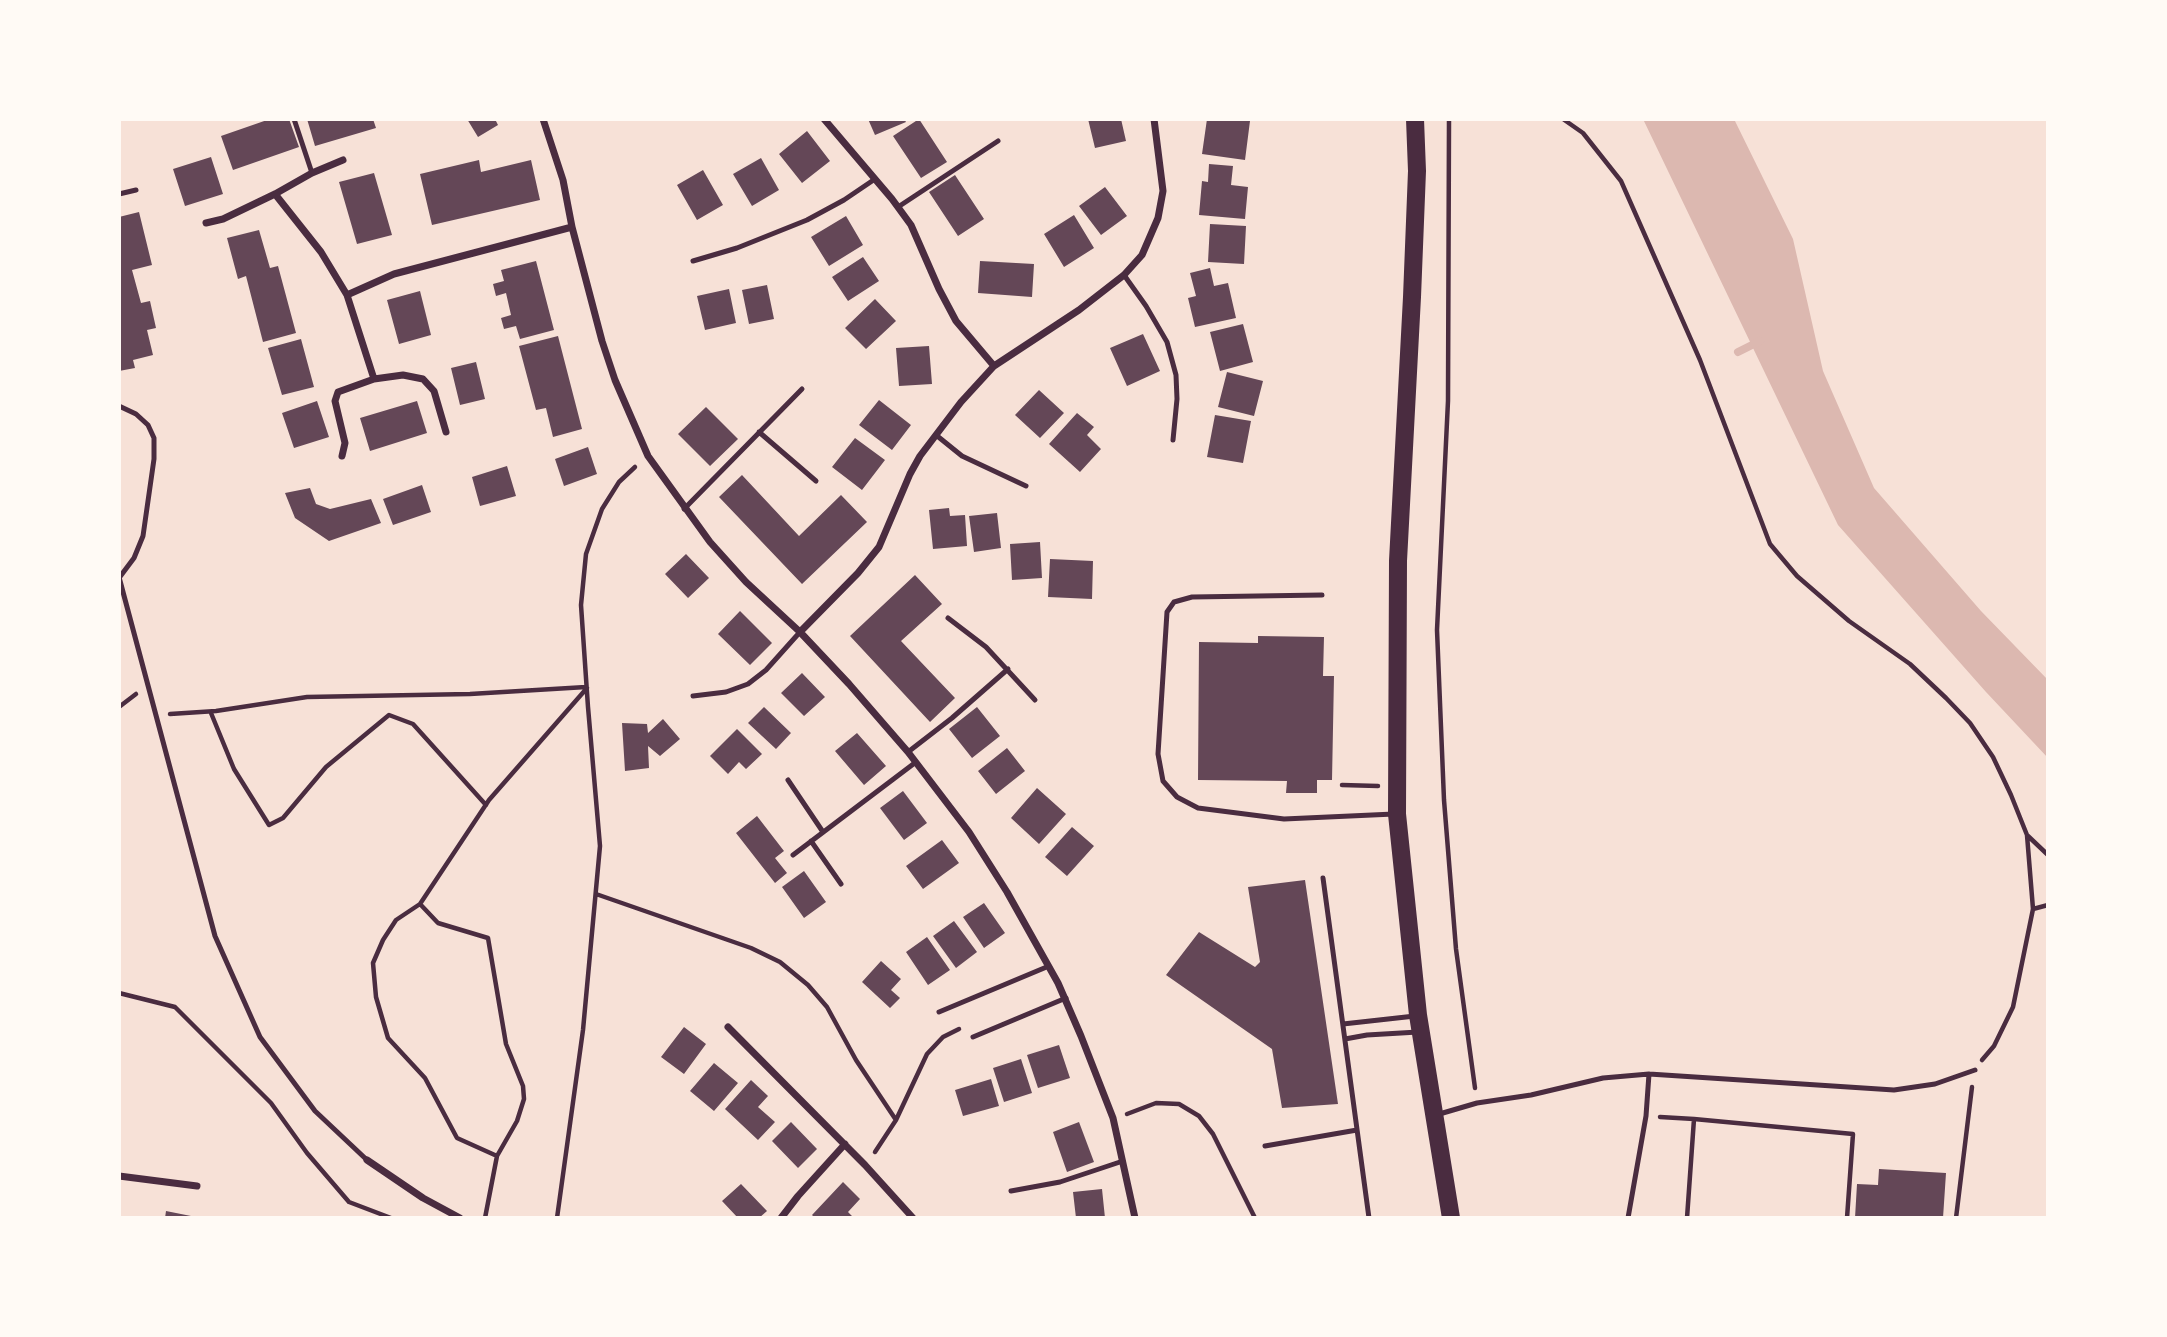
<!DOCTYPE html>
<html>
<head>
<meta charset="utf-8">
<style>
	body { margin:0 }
	#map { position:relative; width:2167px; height:1337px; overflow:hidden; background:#f7e1d7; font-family:"Alegreya Sans",sans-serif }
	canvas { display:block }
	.frame { position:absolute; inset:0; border:121px solid #fffaf5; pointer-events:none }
</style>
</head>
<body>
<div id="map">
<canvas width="2167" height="1337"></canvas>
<div class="frame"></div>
</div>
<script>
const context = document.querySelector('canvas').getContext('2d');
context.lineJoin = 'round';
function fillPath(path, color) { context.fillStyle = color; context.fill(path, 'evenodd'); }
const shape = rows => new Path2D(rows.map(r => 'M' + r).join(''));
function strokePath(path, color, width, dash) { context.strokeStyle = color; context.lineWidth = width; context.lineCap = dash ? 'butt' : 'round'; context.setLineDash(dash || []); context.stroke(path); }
fillPath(shape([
	[1643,119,1734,119,1793,239,1823,371,1874,488,1981,611,2048,680,2048,758,1986,692,1838,525]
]), '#dcb8b0');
strokePath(shape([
	[1738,352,1760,341]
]), '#dcb8b0', 8);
fillPath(shape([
	[270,119,289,119,299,147,233,170,221,136],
	[307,119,373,119,376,128,315,146],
	[467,119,495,119,498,125,478,137],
	[868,119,904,119,906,122,875,135],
	[919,119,947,162,921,178,893,136],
	[1088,119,1121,119,1126,141,1095,148],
	[1207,119,1250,121,1245,160,1202,154],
	[807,131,830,161,802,183,779,154],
	[211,157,223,194,185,206,173,169],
	[761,158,779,190,752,206,733,174],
	[479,160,481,172,531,160,540,200,432,225,420,174],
	[1209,164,1233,166,1231,185,1248,187,1245,219,1199,215,1202,181,1208,182],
	[703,170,723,205,697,220,677,185],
	[374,173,392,235,357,244,339,182],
	[955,175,984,219,958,236,929,192],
	[1105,187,1127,216,1101,235,1079,206],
	[139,212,152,265,132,270,141,303,150,301,156,328,147,330,153,355,133,360,135,368,119,371,119,217],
	[1074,215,1094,248,1064,267,1044,234],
	[846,216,863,245,829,266,811,237],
	[1210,224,1246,226,1244,264,1208,262],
	[259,230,270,268,278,266,296,333,263,342,246,276,238,279,227,238],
	[863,257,879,281,848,301,832,277],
	[536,261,554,330,520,339,516,326,504,329,501,318,511,315,506,293,496,296,493,284,504,281,501,270],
	[980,261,1034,264,1032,297,978,293],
	[1210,268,1214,286,1228,283,1236,318,1195,327,1188,298,1196,296,1190,273],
	[767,285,774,319,749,324,742,290],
	[729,289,736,323,705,330,697,296],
	[420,291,431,335,399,344,387,300],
	[875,299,896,321,866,349,845,328],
	[1243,324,1253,362,1220,371,1210,332],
	[1143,334,1160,371,1127,386,1110,348],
	[558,336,582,429,553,437,546,408,536,410,519,346],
	[301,339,314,387,282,395,268,348],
	[929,346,932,384,899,386,896,348],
	[476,362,485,399,460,405,451,368],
	[1227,372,1263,381,1254,416,1218,407],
	[1039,390,1064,413,1040,438,1015,415],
	[879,400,911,425,892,450,859,425],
	[317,401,329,437,294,448,282,413],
	[417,401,427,433,370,451,360,418],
	[706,407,738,439,710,466,678,434],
	[1077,413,1094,427,1087,435,1101,449,1080,472,1049,444],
	[1215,415,1251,421,1243,463,1207,457],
	[855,438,885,460,862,490,832,467],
	[588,447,597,474,564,486,555,459],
	[507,466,516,496,480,506,472,477],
	[742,475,799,536,841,495,867,522,802,584,719,497],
	[422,485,431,512,393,525,383,499],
	[310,488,316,504,330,509,371,499,381,523,329,541,295,518,285,493],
	[949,508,950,516,965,515,967,546,933,549,929,510],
	[997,513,1001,548,974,552,969,516],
	[1040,542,1042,578,1012,580,1010,544],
	[686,554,709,578,688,598,665,574],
	[1050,559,1093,561,1092,599,1048,597],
	[915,575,942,604,901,641,955,698,930,722,850,636],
	[740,611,772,643,750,665,718,634],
	[1258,636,1324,637,1323,676,1334,676,1332,780,1317,780,1317,793,1286,793,1287,781,1198,780,1199,642,1258,643],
	[802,673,825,697,804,716,781,693],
	[764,707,791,733,776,749,748,723],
	[977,707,1000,736,972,758,949,729],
	[663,719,680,739,660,756,648,746,649,768,625,771,622,723,647,724,648,733],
	[737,729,762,754,746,769,739,762,728,774,710,756],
	[857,733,886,766,864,785,835,751],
	[1007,748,1025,771,996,794,978,771],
	[1037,788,1066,814,1039,844,1011,818],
	[903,791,927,823,904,840,880,808],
	[757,816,784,851,775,858,787,873,775,883,736,833],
	[1072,827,1094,846,1067,876,1045,857],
	[942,840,959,863,923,889,906,866],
	[804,871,826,902,804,918,782,887],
	[1305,880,1338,1104,1282,1108,1272,1049,1166,975,1199,932,1255,967,1260,962,1248,887],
	[984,903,1005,933,984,948,963,917],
	[954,921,977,952,956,968,933,936],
	[927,937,950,970,928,985,906,952],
	[881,961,901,979,891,990,900,998,890,1008,862,982],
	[684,1027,706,1044,684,1074,661,1057],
	[1059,1045,1070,1078,1038,1088,1027,1055],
	[1021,1059,1032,1093,1004,1102,993,1068],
	[714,1063,738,1083,714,1111,690,1091],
	[991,1079,999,1106,963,1116,955,1090],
	[751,1080,768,1096,758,1107,775,1122,758,1140,725,1109],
	[791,1122,817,1149,798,1168,772,1141],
	[1079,1122,1094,1162,1067,1172,1053,1132],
	[1879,1169,1946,1173,1943,1218,1855,1218,1857,1184,1878,1185],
	[843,1182,860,1199,848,1212,854,1218,815,1218,812,1215],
	[741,1184,767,1211,759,1218,738,1218,722,1201],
	[1102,1189,1105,1218,1076,1218,1073,1192],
	[166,1211,196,1217,196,1218,165,1218]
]), '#644757');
strokePath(shape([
	[1449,119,1448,401,1437,630,1444,800,1456,949,1475,1088],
	[1563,119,1583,133,1621,181,1700,360,1770,544,1797,576,1849,621,1910,664,1946,698,1970,723,1993,757,2011,795,2027,835,2033,909,2013,1007,1994,1046,1982,1060],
	[119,707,136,694],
	[211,713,234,769,269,825,283,818,326,767,389,715,413,724,486,805],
	[170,714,216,711,307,697,470,694,586,687],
	[1342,785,1378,786],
	[2028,836,2048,855],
	[596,894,751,948,780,962,808,985,827,1007,856,1060,896,1120],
	[420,904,438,923,488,938,506,1044,523,1086,524,1099,517,1121,497,1156,485,1218],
	[2033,909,2048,905],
	[119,993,175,1007,271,1103,307,1153,349,1202,391,1218],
	[1127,1114,1156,1103,1179,1104,1199,1116,1213,1134,1255,1218],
	[1660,1117,1694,1119],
	[875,1152,896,1120,927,1054,943,1037,959,1029],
	[497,1156,457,1138,425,1078,388,1038,376,997,373,963,383,940,396,920,420,904,489,800,587,688],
	[557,1218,583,1030,600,846,588,707,581,605,586,554,602,509,619,482,635,467],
	[1687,1218,1694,1119,1853,1134,1847,1218],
	[1956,1218,1972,1087]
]), '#4a2c40', 4.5);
strokePath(shape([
	[294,119,312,173],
	[119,194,136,190],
	[898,207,998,141],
	[693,261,737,248,807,220,844,200,875,179],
	[1124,275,1146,306,1167,342,1176,375,1177,399,1173,440],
	[119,406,136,414,148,425,154,438,154,459,143,536,134,558,119,578],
	[759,432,816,481],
	[936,435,962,456,1026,486],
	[684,509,802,389],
	[119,577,215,936,260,1037,315,1111,367,1160],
	[1322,595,1192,597,1174,602,1167,612,1158,754,1163,781,1177,797,1198,808,1284,819,1394,814],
	[948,618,986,647,1035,700],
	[693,696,726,692,748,684,766,670,800,632],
	[908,752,952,718,1008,669],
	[788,780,823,832],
	[811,841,841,884],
	[793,855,916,762],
	[1323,878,1369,1218],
	[939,1012,1049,966],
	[1343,1024,1415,1016],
	[973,1037,1066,998],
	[1345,1039,1367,1035,1418,1032],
	[1436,1115,1477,1103,1531,1095,1603,1078,1649,1074,1894,1090,1935,1084,1975,1070],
	[1265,1146,1357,1130],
	[1011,1191,1060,1182,1123,1161],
	[1628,1218,1646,1116,1649,1074]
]), '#4a2c40', 5);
strokePath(shape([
	[543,119,563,180,572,227,602,341,615,380,648,456,710,542,746,582,800,632,849,684,908,752,969,832,1007,892,1058,983,1081,1036,1113,1118,1135,1218],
	[824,119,892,199,911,225,939,289,956,321,994,366],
	[275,194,321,252,347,295,374,379],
	[206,223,223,219,275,194,312,173,343,160],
	[347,295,394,274,572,227],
	[342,456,345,443,335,401,338,392,374,379,403,375,423,379,434,391,446,432],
	[800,632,858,573,879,547,910,474,920,456,961,402,994,366,1079,310,1124,275,1142,255,1158,218,1163,191,1154,119],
	[728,1027,865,1165,913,1218],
	[367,1160,423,1198,460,1218],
	[119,1176,197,1186],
	[781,1218,798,1196,845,1144]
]), '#4a2c40', 7);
strokePath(shape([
	[1415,119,1417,171,1412,297,1398,561,1397,814,1418,1015,1451,1218]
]), '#4a2c40', 18);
</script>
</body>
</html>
